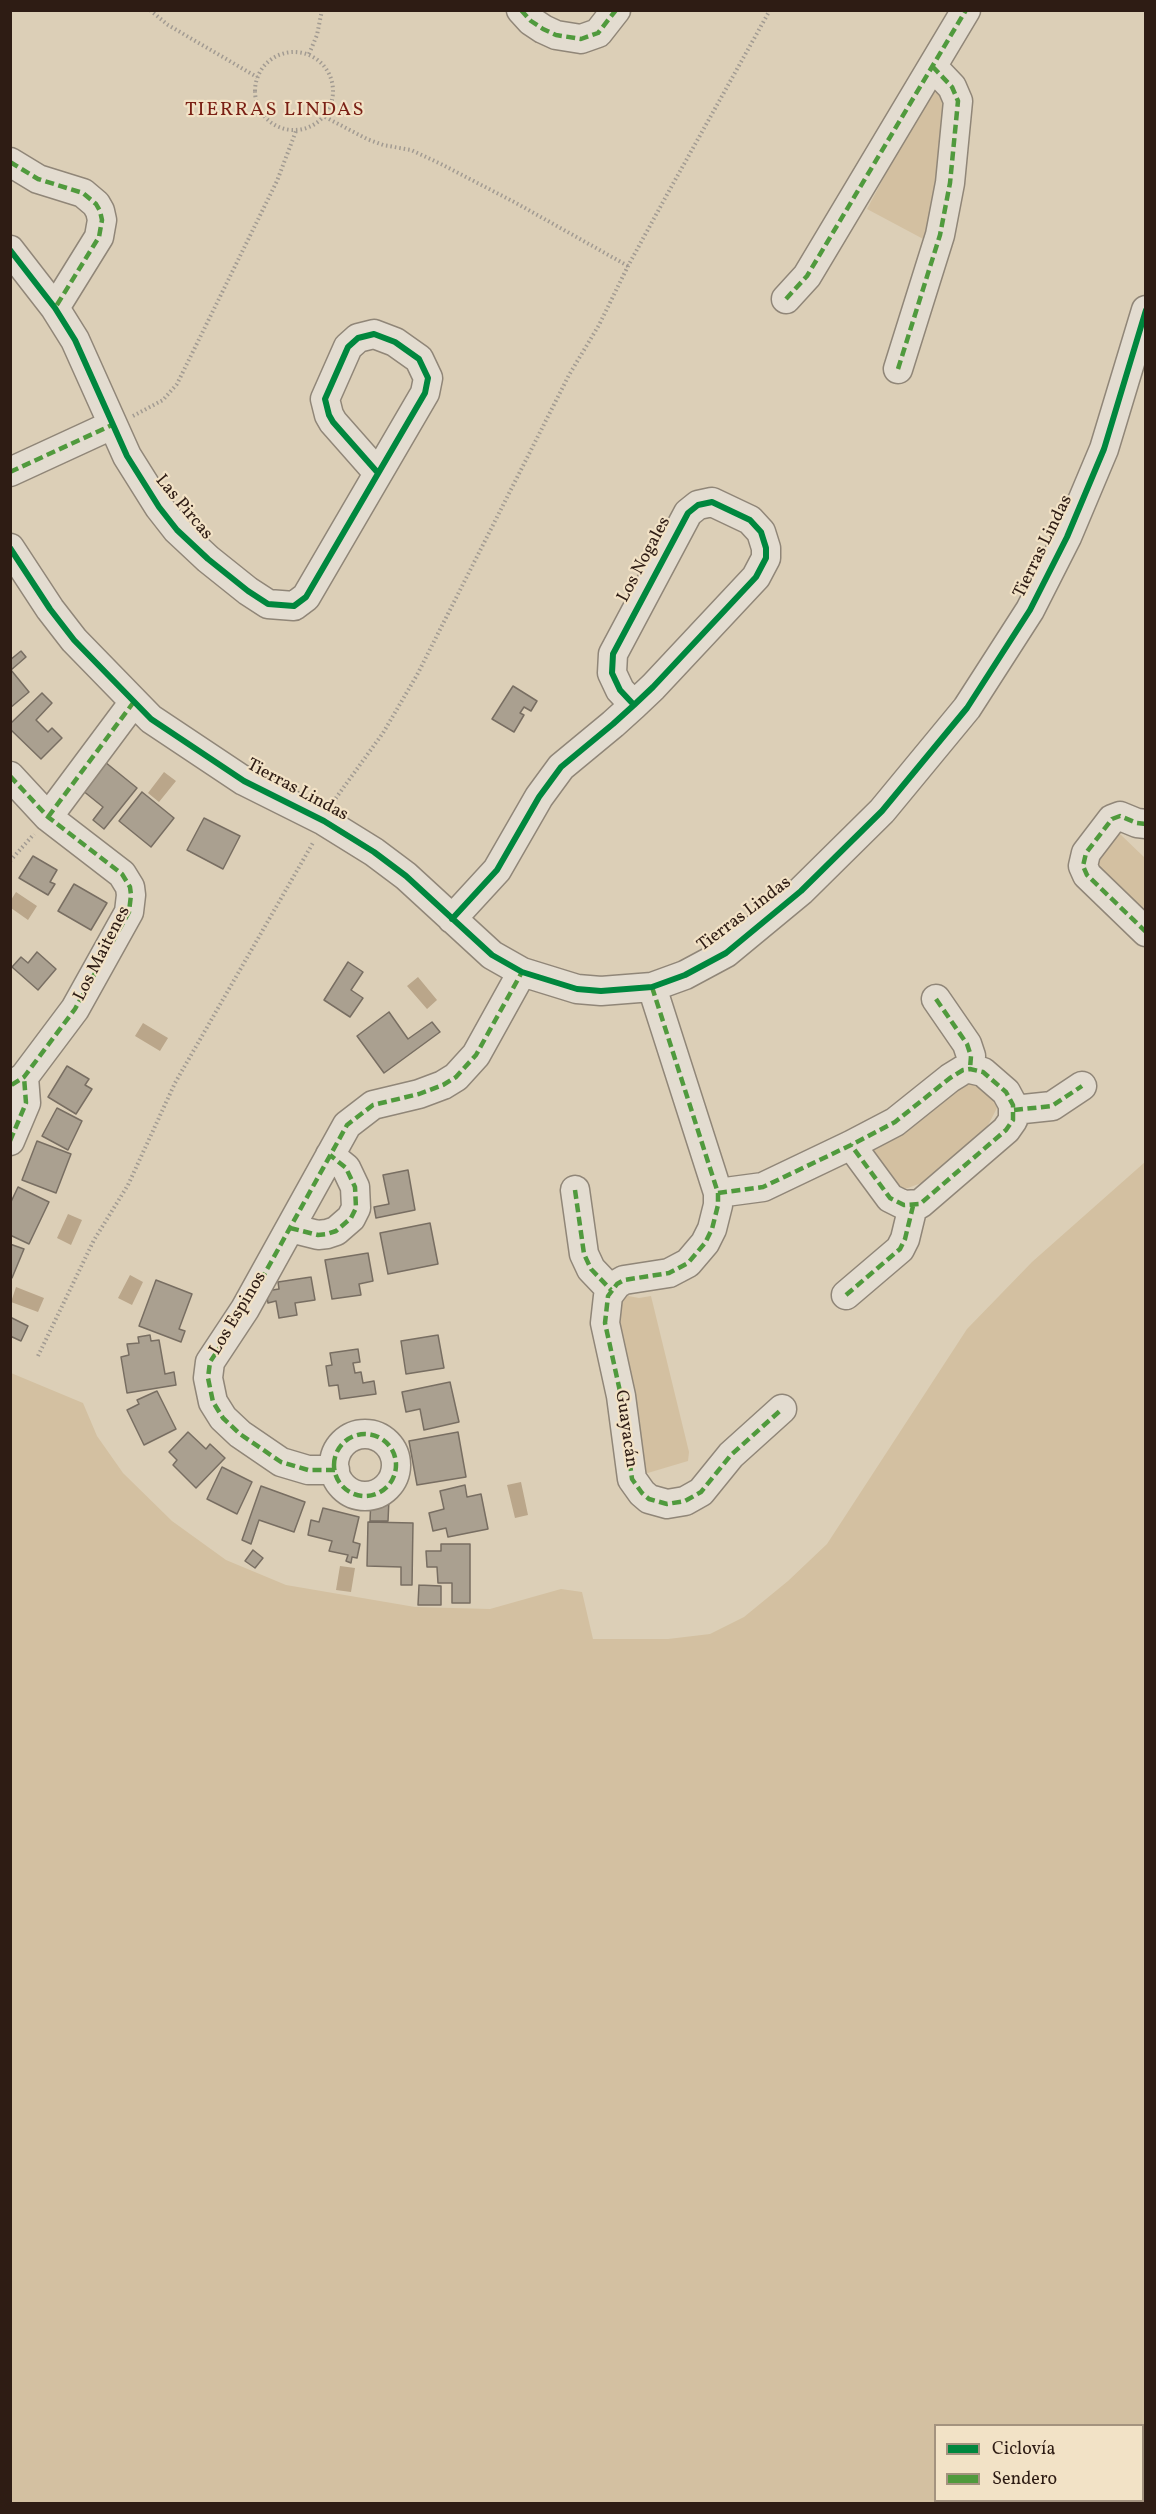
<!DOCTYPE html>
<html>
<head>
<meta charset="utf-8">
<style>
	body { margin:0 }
	#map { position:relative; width:1156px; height:2514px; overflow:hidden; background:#dccfb7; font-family:Vollkorn,serif }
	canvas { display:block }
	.frame { position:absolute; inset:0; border:12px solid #2e1c14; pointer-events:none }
	.legend { position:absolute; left:934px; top:2424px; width:210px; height:78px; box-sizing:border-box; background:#f2e2c6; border:2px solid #a4937f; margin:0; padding:8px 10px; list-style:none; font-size:18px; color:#2e1c14 }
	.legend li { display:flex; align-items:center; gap:12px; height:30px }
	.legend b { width:30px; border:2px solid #a4937f }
</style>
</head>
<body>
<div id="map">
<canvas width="1156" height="2514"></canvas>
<div class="frame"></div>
<ul class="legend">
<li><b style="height:8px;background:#00873e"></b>Ciclovía</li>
<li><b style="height:8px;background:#509a3d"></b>Sendero</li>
</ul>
</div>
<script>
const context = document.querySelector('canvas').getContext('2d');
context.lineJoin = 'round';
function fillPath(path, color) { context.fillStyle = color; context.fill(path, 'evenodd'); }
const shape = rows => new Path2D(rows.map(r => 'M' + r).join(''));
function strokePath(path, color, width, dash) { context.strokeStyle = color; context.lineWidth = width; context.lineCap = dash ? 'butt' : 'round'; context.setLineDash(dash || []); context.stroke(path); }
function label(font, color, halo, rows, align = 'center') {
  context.font = font + ' Vollkorn,serif'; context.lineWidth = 4.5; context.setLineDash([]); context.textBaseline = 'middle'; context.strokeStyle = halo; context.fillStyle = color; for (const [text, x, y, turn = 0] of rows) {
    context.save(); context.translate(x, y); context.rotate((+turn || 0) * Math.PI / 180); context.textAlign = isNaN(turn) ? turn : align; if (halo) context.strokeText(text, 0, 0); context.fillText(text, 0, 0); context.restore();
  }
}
fillPath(shape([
	[939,92,949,108,927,241,867,209,924,102,931,93],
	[1120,834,1145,858,1145,918,1090,866,1098,848],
	[970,1078,993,1093,997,1108,983,1135,943,1175,897,1192,870,1150],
	[1145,1162,1145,2503,11,2503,11,1373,83,1403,97,1436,123,1473,172,1521,226,1560,286,1585,415,1607,490,1609,561,1589,582,1592,593,1639,668,1639,710,1634,744,1617,788,1581,827,1544,967,1329,1032,1262],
	[936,2426,1142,2426,1142,2500,936,2500],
	[623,1295,639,1298,651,1296,689,1452,688,1461,641,1475,615,1307]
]), '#d3c0a1');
fillPath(shape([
	[164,772,176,781,159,802,148,793],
	[16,892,37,906,28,920,11,908,11,900],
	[418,977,437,1000,427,1009,407,986],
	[143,1023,168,1038,160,1051,135,1036],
	[68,1214,82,1220,71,1245,57,1238],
	[130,1275,143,1282,132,1305,118,1298],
	[16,1287,44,1298,38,1312,11,1302],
	[521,1482,528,1515,515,1518,507,1485],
	[340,1566,355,1568,351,1592,336,1590]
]), '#baa68a');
const building = shape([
	[21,651,26,657,11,670,29,692,10,708,10,660,21,651],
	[513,686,537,701,531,711,524,707,520,713,524,715,514,732,492,719,513,686],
	[42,693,52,703,36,720,48,732,52,728,62,738,41,759,10,729,10,724,42,693],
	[105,762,137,788,104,829,93,820,103,807,82,790,105,762],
	[142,792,174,818,151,847,119,821,142,792],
	[204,818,240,836,223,869,187,850,204,818],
	[33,856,57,870,50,882,55,884,48,895,19,878,33,856],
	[74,884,107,903,91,930,58,911,74,884],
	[37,952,56,969,38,990,12,967,21,957,28,963,37,952],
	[348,962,363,972,351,990,363,998,350,1017,324,1000,348,962],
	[389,1012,408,1039,432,1022,440,1032,384,1073,357,1036,389,1012],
	[67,1066,89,1079,85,1085,92,1089,76,1114,48,1097,67,1066],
	[57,1108,82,1121,68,1150,42,1136,57,1108],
	[37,1141,71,1154,56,1193,22,1180,37,1141],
	[408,1170,415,1210,376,1218,374,1207,389,1204,383,1175,408,1170],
	[18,1187,49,1202,29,1244,10,1235,10,1204,18,1187],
	[430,1223,438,1264,388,1274,380,1233,430,1223],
	[10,1244,24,1249,12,1278,10,1278,10,1244],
	[368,1253,373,1281,359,1284,361,1295,332,1299,325,1260,368,1253],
	[311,1277,315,1300,295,1303,297,1315,279,1318,276,1301,268,1303,266,1291,279,1289,278,1282,311,1277],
	[156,1280,192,1294,179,1329,185,1331,181,1342,139,1326,156,1280],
	[10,1317,28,1326,21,1341,10,1336,10,1317],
	[150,1335,151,1341,159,1340,165,1374,174,1372,176,1385,127,1393,121,1357,129,1355,127,1344,139,1343,138,1337,150,1335],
	[438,1335,444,1368,406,1374,401,1341,438,1335],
	[358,1349,360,1362,353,1363,355,1373,361,1372,363,1383,374,1381,376,1394,340,1399,338,1385,329,1386,326,1366,332,1365,330,1353,358,1349],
	[450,1382,459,1422,424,1430,420,1409,406,1412,402,1392,450,1382],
	[157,1391,176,1429,144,1445,127,1410,139,1404,137,1400,157,1391],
	[188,1432,206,1449,210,1444,225,1458,196,1488,173,1465,177,1460,169,1452,188,1432],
	[458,1432,466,1477,417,1485,409,1441,458,1432],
	[222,1467,252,1482,237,1514,207,1499,222,1467],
	[465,1485,467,1497,481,1494,488,1529,448,1537,446,1528,433,1531,429,1513,444,1509,440,1491,465,1485],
	[261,1486,305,1502,294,1532,259,1520,251,1544,242,1540,261,1486],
	[371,1498,389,1499,388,1521,370,1521,371,1498],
	[323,1508,359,1517,353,1542,360,1544,357,1558,352,1557,351,1563,346,1561,348,1555,329,1551,332,1541,308,1535,311,1520,319,1522,323,1508],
	[368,1522,413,1523,412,1585,401,1585,401,1567,367,1566,368,1522],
	[441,1544,470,1544,470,1603,452,1603,452,1583,438,1583,437,1567,427,1567,426,1551,441,1551,441,1544],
	[253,1550,263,1558,255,1568,245,1561,253,1550],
	[419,1585,441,1586,441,1605,418,1605,419,1585]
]);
fillPath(building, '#aaa090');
strokePath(building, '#786e62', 1.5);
const minor = shape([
	[521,10,531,21,543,29,556,35,581,39,598,33,616,10],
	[10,162,38,179,83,193,96,204,100,211,102,220,99,237,55,308],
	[10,250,55,308,75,340,127,456,159,507,177,530,208,559,248,591,268,604,294,606,306,597,425,393,428,378,419,359,395,342,374,334,358,338,348,347,325,399,329,415,333,422,378,473],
	[786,299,807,276,966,10],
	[898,369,940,235,950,183,958,101,952,87,933,67],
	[10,472,112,425],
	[10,548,50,609,74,640,151,719,244,781,324,821,374,852,406,876,492,955,522,972,577,989,601,991,652,987,685,975,726,953,801,891,882,811,967,708,1030,610,1067,537,1104,449,1146,310],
	[10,776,48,817,122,874,130,887,131,895,129,912,75,1009,24,1077,10,1086],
	[48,817,133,703],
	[1146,824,1137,823,1120,816,1112,819,1086,853,1083,866,1087,875,1146,932],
	[452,919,497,870,539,797,561,767,613,724,634,705,653,687,756,577,766,558,766,548,761,532,750,520,712,502,698,505,688,513,613,654,612,673,620,690,634,705],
	[652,987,718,1193,718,1205,712,1229,705,1243,688,1263,669,1273,624,1280,617,1284,608,1296,605,1323,621,1396,632,1479,642,1493,649,1499,667,1504,685,1501,701,1492,731,1455,782,1409],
	[936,999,967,1044,971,1056,970,1069],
	[1014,1110,1052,1106,1082,1086],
	[10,1141,26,1103,24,1077],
	[575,1190,584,1254,591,1269,611,1290],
	[718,1193,763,1187,851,1145,895,1122,950,1078,963,1070,970,1069,983,1072,1006,1092,1013,1105,1013,1120,1006,1130,920,1204,904,1205,890,1198,851,1145],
	[290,1228,318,1235,327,1234,336,1231,351,1218,356,1208,355,1187,346,1168,330,1155],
	[846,1295,900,1249,905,1239,913,1206],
	'334 1465a31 31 0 1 1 62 0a31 31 0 1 1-62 0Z',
	[335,1470,308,1470,281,1462,240,1434,223,1418,213,1402,208,1378,210,1362,245,1309,347,1125,373,1105,419,1094,443,1085,456,1077,476,1055,522,972]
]);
strokePath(minor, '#908678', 31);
strokePath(shape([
	[150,10,168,25,257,77],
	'255 91a39 39 0 1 1 78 0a39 39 0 1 1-78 0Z',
	[309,54,317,35,322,10],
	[325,117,367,139,383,145,411,150,441,164,516,203,628,266],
	[133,416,163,400,177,384,277,181,296,131],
	[333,802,383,733,417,675,569,375,599,325,628,266,669,191,770,10],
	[10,861,34,834],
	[38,1356,94,1240,128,1185,175,1083,314,841]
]), '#a29b92', 4, [1.5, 3]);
strokePath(minor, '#e3dcd0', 28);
strokePath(shape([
	[521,10,531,21,543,29,556,35,581,39,598,33,616,10],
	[10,162,38,179,83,193,96,204,100,211,102,220,99,237,55,308],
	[786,299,807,276,966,10],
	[898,369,940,235,950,183,958,101,952,87,933,67],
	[10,472,112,425],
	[10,776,48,817,122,874,130,887,131,895,129,912,75,1009,24,1077,10,1086],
	[48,817,133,703],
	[1146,824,1137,823,1120,816,1112,819,1086,853,1083,866,1087,875,1146,932],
	[652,987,718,1193,718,1205,712,1229,705,1243,688,1263,669,1273,624,1280,617,1284,608,1296,605,1323,621,1396,632,1479,642,1493,649,1499,667,1504,685,1501,701,1492,731,1455,782,1409],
	[936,999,967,1044,971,1056,970,1069],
	[1014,1110,1052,1106,1082,1086],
	[10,1141,26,1103,24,1077],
	[575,1190,584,1254,591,1269,611,1290],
	[718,1193,763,1187,851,1145,895,1122,950,1078,963,1070,970,1069,983,1072,1006,1092,1013,1105,1013,1120,1006,1130,920,1204,904,1205,890,1198,851,1145],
	[290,1228,318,1235,327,1234,336,1231,351,1218,356,1208,355,1187,346,1168,330,1155],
	[846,1295,900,1249,905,1239,913,1206],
	'334 1465a31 31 0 1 1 62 0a31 31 0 1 1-62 0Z',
	[335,1470,308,1470,281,1462,240,1434,223,1418,213,1402,208,1378,210,1362,245,1309,347,1125,373,1105,419,1094,443,1085,456,1077,476,1055,522,972]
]), '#509a3d', 4.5, [9, 4.5]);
strokePath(shape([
	[10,250,55,308,75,340,127,456,159,507,177,530,208,559,248,591,268,604,294,606,306,597,425,393,428,378,419,359,395,342,374,334,358,338,348,347,325,399,329,415,333,422,378,473],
	[10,548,50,609,74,640,151,719,244,781,324,821,374,852,406,876,492,955,522,972,577,989,601,991,652,987,685,975,726,953,801,891,882,811,967,708,1030,610,1067,537,1104,449,1146,310],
	[452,919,497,870,539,797,561,767,613,724,634,705,653,687,756,577,766,558,766,548,761,532,750,520,712,502,698,505,688,513,613,654,612,673,620,690,634,705]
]), '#00873e', 6);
label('18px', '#2e1c14', '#f2e2c6', [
	["Las Pircas",183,508,50],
	["Tierras Lindas",1044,547,-64],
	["Los Nogales",645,560,-62],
	["Tierras Lindas",297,791,28],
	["Tierras Lindas",745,915,-37],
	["Los Maitenes",103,954,-63],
	["Los Espinos",239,1314,-59],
	["Guayacán",625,1429,82]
]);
context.letterSpacing = '1.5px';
label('20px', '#7a1f14', '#f2e2c6', [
	["TIERRAS LINDAS",275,111]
]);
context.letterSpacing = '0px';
</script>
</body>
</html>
